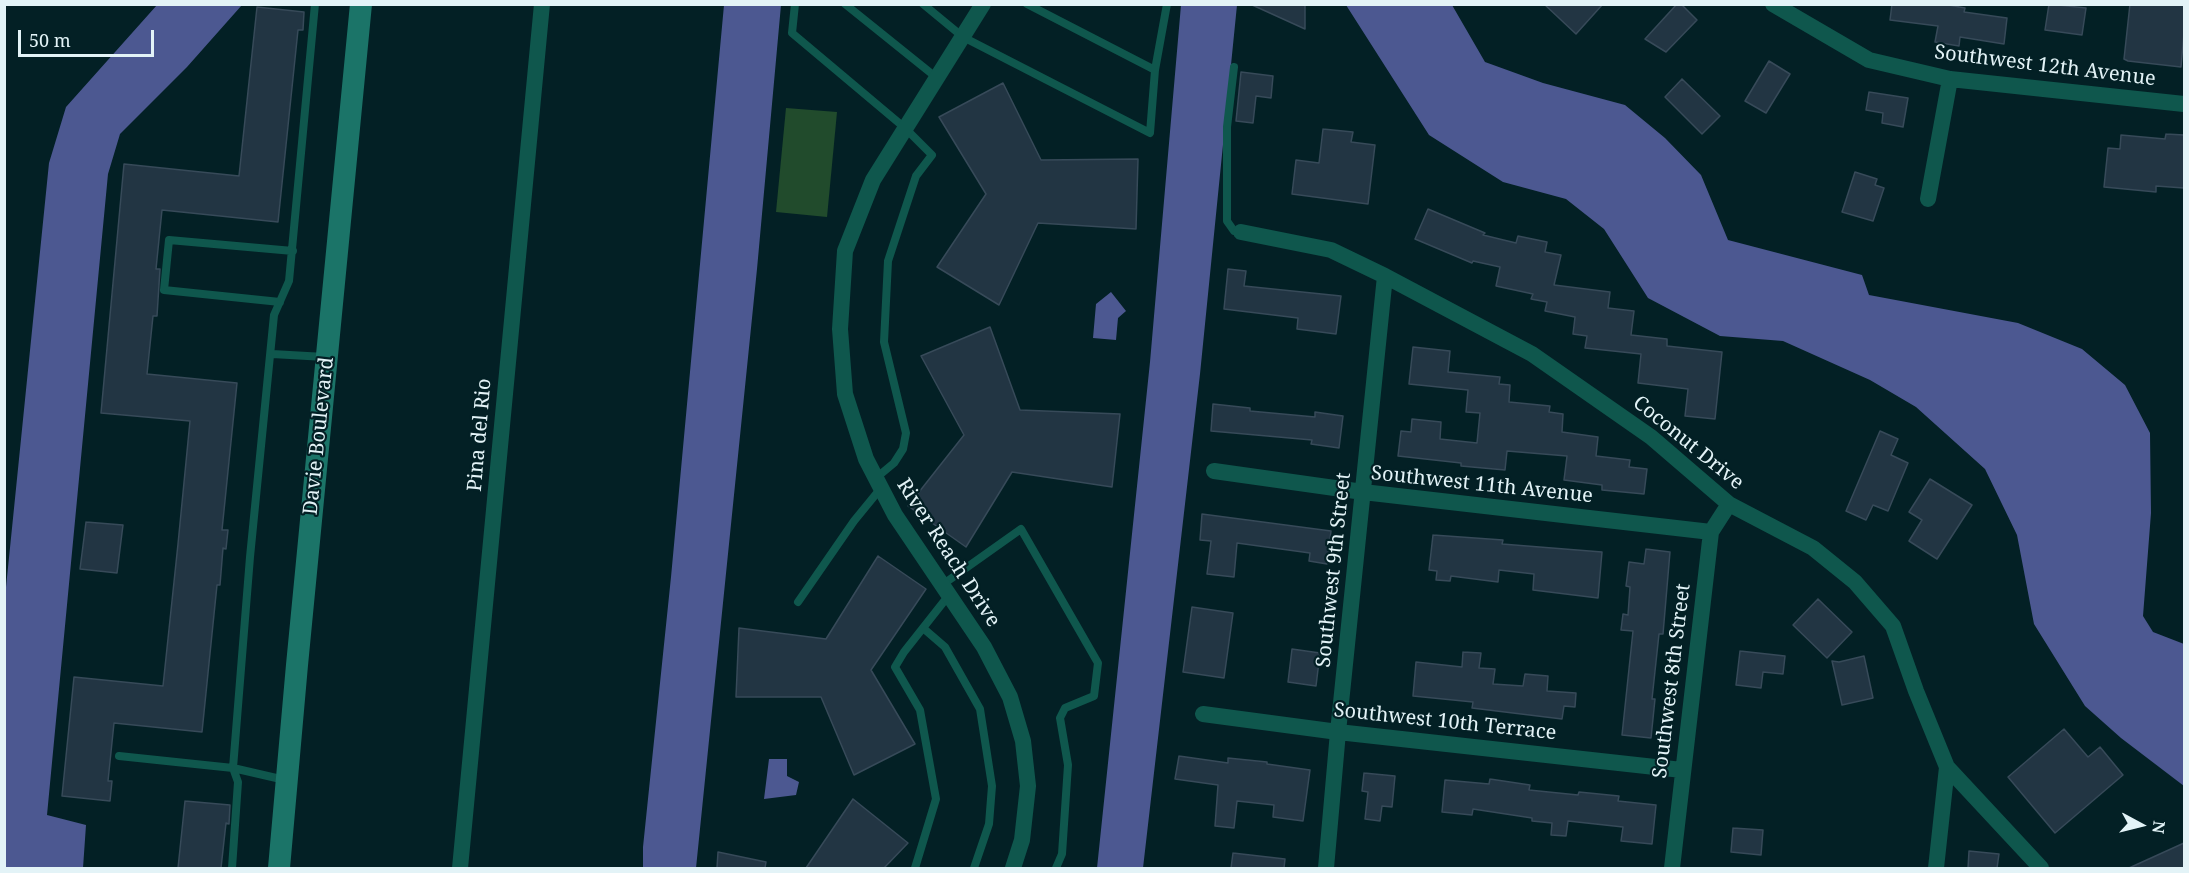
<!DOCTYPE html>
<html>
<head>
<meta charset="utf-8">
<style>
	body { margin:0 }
	#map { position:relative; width:2189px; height:873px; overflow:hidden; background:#032025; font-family:"Noto Serif",serif }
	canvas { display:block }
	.frame { position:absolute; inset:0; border:6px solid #e3f3f7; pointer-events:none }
	.north { position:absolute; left:2111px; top:795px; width:60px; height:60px; -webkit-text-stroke:4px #032025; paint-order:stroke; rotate:97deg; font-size:16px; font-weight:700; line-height:24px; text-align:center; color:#e3f3f7 }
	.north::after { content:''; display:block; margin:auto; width:21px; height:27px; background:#e3f3f7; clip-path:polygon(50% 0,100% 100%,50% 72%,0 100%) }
	.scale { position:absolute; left:18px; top:30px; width:136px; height:27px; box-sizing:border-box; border:3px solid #e3f3f7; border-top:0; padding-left:8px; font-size:18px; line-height:21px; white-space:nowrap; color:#e3f3f7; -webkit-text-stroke:4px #032025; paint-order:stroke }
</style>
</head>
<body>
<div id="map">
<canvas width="2189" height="873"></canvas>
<div class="frame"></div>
<div class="north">N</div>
<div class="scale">50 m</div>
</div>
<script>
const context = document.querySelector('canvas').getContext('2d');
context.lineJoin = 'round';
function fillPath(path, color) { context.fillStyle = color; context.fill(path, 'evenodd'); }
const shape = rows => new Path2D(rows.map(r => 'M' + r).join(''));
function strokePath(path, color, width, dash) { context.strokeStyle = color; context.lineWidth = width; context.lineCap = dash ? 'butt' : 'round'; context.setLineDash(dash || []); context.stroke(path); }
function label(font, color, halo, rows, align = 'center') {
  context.font = font + ' "Noto Serif",serif'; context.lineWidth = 4.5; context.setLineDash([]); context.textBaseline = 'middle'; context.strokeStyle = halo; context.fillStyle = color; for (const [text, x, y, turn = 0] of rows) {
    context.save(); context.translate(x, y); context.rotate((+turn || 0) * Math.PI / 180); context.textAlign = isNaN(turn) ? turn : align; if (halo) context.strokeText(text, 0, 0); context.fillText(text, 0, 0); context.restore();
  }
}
fillPath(shape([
	[786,108,837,112,827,217,776,212]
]), '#214b2c');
fillPath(shape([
	[157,5,242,5,187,67,120,134,108,174,47,815,86,825,83,868,5,868,5,597,49,163,66,107],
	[724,5,781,5,757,269,696,868,643,868,643,847,671,577],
	[1181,5,1237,5,1200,374,1143,868,1097,868,1150,362],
	[1346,5,1452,5,1485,62,1543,83,1625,105,1665,138,1701,175,1728,240,1862,275,1869,295,2018,323,2082,349,2125,385,2150,433,2151,513,2143,616,2153,632,2184,644,2184,786,2121,738,2085,706,2034,624,2017,535,1985,469,1916,407,1870,380,1783,341,1720,336,1648,298,1604,229,1566,199,1503,182,1429,135],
	[1111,292,1126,311,1118,318,1116,340,1093,338,1096,304],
	[769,759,787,759,787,776,799,782,796,795,764,799]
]), '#4c5891');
const building = shape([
	[1250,4,1305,4,1305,29,1250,4],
	[1544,4,1603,4,1576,34,1544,4],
	[1677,4,1681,4,1697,20,1666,52,1645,39,1677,4],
	[1892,4,1943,4,1965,8,1964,12,2007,18,2004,44,1960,37,1959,46,1935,42,1938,26,1890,20,1892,4],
	[2049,4,2086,8,2082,35,2045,30,2049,4],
	[2130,4,2184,4,2184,33,2181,67,2128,61,2124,59,2130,4],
	[257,7,304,12,303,30,298,30,278,222,162,210,156,269,160,269,157,316,153,316,147,374,237,383,222,530,228,530,226,549,223,548,220,585,217,585,202,732,114,723,108,781,112,781,110,801,62,796,74,677,163,686,178,544,190,421,101,413,124,164,239,176,257,7],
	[1769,61,1790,74,1766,113,1745,101,1769,61],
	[1241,72,1273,76,1271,98,1256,96,1253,123,1236,121,1241,72],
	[1682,79,1720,116,1702,134,1665,97,1682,79],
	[1003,83,1041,160,1138,159,1136,229,1038,223,999,305,937,267,986,194,939,117,1003,83],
	[1869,92,1908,98,1903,127,1882,123,1883,113,1866,110,1869,92],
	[1323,129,1353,132,1351,142,1375,145,1368,204,1292,194,1296,160,1319,163,1323,129],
	[2166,134,2184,135,2184,188,2156,186,2156,192,2104,187,2108,148,2120,149,2121,135,2165,139,2166,134],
	[1855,172,1877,179,1875,185,1884,188,1873,221,1842,212,1855,172],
	[1428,209,1485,233,1483,235,1516,243,1518,236,1547,242,1545,252,1561,255,1554,285,1610,292,1608,308,1634,311,1631,335,1667,339,1667,346,1722,352,1715,419,1685,416,1688,389,1638,383,1641,354,1585,348,1587,336,1573,334,1575,317,1545,311,1547,302,1531,299,1533,294,1496,286,1500,267,1473,261,1472,263,1415,239,1428,209],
	[1228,269,1246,271,1244,286,1341,296,1336,334,1297,329,1298,318,1224,309,1228,269],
	[990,327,1020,410,1120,414,1112,487,1012,472,966,547,908,506,964,435,921,356,990,327],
	[1413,347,1450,351,1448,372,1500,377,1499,384,1510,385,1509,402,1550,406,1549,412,1563,414,1562,432,1598,437,1596,456,1630,460,1629,467,1647,469,1644,494,1602,490,1602,485,1564,480,1567,456,1507,451,1505,470,1461,466,1461,463,1398,456,1401,431,1411,432,1412,419,1441,422,1440,439,1477,443,1480,413,1466,412,1468,390,1409,384,1413,347],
	[1213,404,1250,408,1250,411,1315,417,1315,412,1343,416,1339,448,1311,444,1312,440,1211,431,1213,404],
	[1880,431,1898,439,1891,455,1908,463,1888,511,1873,505,1866,520,1846,511,1880,431],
	[1930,479,1972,505,1937,559,1909,541,1922,520,1909,512,1930,479],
	[1202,514,1331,531,1327,564,1309,561,1310,553,1237,543,1234,577,1207,574,1211,541,1200,540,1202,514],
	[86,522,123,525,117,573,80,569,86,522],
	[1433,535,1503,540,1502,544,1602,552,1598,598,1533,590,1534,574,1499,570,1498,582,1451,576,1450,581,1436,580,1437,571,1429,570,1433,535],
	[1646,549,1670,552,1663,634,1659,634,1652,699,1655,699,1651,738,1622,735,1633,631,1621,630,1623,614,1628,615,1630,587,1626,586,1629,562,1644,564,1646,549],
	[878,556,926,589,871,670,915,744,854,775,821,697,736,697,739,628,826,639,878,556],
	[1818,599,1852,632,1827,658,1793,625,1818,599],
	[1192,607,1233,613,1224,678,1183,672,1192,607],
	[1292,649,1320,653,1316,686,1288,682,1292,649],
	[1740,651,1785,656,1783,674,1763,672,1761,688,1736,685,1740,651],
	[1463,652,1481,653,1479,668,1495,669,1493,684,1523,686,1525,674,1548,676,1547,691,1576,693,1575,707,1564,706,1562,719,1472,708,1473,702,1413,696,1416,662,1462,667,1463,652],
	[1864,656,1873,698,1842,705,1832,661,1839,662,1864,656],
	[2064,729,2088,757,2100,747,2123,775,2055,833,2008,777,2064,729],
	[1179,756,1228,763,1228,758,1267,762,1267,764,1310,770,1303,821,1273,817,1274,805,1237,801,1234,828,1215,826,1218,785,1175,779,1179,756],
	[1364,773,1395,776,1392,807,1382,806,1380,821,1365,819,1368,792,1362,791,1364,773],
	[1490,779,1530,785,1529,790,1578,795,1579,792,1619,796,1618,801,1656,805,1652,844,1621,841,1623,827,1568,821,1566,836,1551,835,1552,823,1532,821,1532,818,1473,809,1472,815,1442,812,1445,780,1489,784,1490,779],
	[853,799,908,843,884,868,806,868,853,799],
	[185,801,230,805,229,824,226,823,221,868,178,868,185,801],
	[1733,828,1763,830,1761,855,1731,852,1733,828],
	[2184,843,2184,868,2129,868,2184,843],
	[1969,851,1999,854,1997,868,1968,868,1969,851],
	[718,852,766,862,765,868,717,868,718,852],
	[1233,853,1285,859,1284,868,1231,868,1233,853]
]);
fillPath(building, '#223543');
strokePath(building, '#374a59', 1.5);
strokePath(shape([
	[795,4,792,33,905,128,932,155,916,176,888,261,884,342,906,433,903,449,894,463,876,478],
	[845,4,937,78],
	[923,4,963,37,1150,133,1155,70,1027,4],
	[1234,67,1227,127,1227,221,1234,231,1241,232],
	[1155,70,1167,4],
	[280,302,164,290,169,240,293,251],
	[272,354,325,357],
	[942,585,1021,529,1098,663,1094,696,1065,708,1060,718,1068,765,1062,854,1056,868],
	[798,602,854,521,881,488],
	[923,628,945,647,980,709,992,786,989,824,974,868],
	[119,756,233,768,285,780],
	[232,868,238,782,233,768,250,557,274,315,289,281,315,4],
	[915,868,936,799,920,710,895,667,904,652,949,595]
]), '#0f574d', 8);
strokePath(shape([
	[983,4,873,180,845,251,840,329,845,394,866,459,895,515,984,647,1010,697,1023,741,1028,786,1022,840,1013,868],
	[1773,4,1869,60,1950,79,2184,104],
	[1928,199,1950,79],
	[1241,232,1331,250,1385,276,1532,354,1651,437,1729,504,1813,548,1855,582,1893,626,1916,691,1947,767,2041,868],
	[1214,471,1363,492,1711,532],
	[1203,714,1338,732,1682,770],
	[460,868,542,4],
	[1326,868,1338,732,1385,276],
	[1672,868,1711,532,1729,504],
	[1936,868,1947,767]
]), '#0f574d', 16);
strokePath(shape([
	[279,868,297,665,361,4]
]), '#1b7468', 22);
label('20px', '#e3f3f7', '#032025', [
	["Southwest 12th Avenue",2045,66,7],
	["Pina del Rio",480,435,-85],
	["Davie Boulevard",319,436,-84],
	["Coconut Drive",1688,443,39],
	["Southwest 11th Avenue",1482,485,6],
	["River Reach Drive",948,553,57],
	["Southwest 9th Street",1334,570,-84],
	["Southwest 8th Street",1672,681,-83],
	["Southwest 10th Terrace",1445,722,6]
]);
</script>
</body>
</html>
